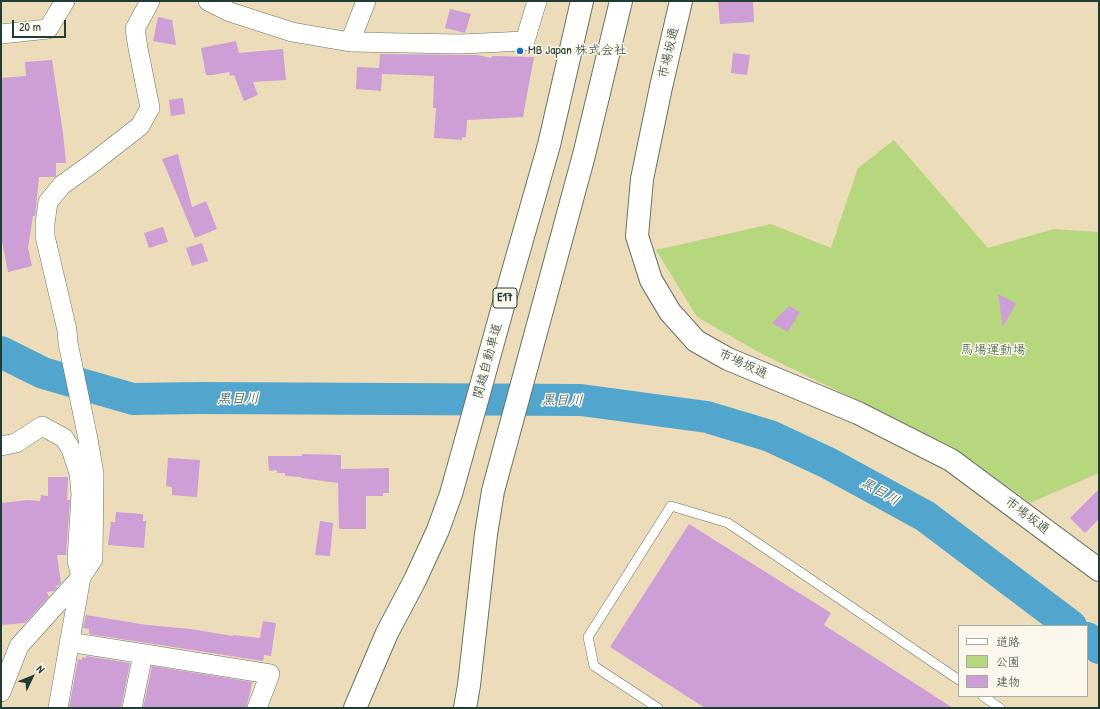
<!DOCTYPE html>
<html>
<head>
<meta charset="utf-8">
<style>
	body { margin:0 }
	#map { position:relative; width:1100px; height:709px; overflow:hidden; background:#eddcb9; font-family:"Patrick Hand","Klee One",sans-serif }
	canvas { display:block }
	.frame { position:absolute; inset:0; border:2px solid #1f3d34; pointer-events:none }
	.legend { position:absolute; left:958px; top:625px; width:130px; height:72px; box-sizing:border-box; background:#fbf7ec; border:1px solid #a3ada2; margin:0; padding:5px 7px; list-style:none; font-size:12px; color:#1f3d34 }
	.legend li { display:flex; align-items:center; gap:8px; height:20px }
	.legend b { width:20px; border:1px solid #a3ada2 }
	.north { position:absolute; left:12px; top:657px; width:40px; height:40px; -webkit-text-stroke:3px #fbf7ec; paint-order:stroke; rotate:47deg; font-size:11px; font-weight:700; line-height:16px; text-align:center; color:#1f3d34 }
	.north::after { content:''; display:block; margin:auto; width:14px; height:18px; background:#1f3d34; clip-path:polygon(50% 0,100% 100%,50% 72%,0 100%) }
	.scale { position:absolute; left:12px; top:20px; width:54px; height:18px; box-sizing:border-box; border:2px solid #1f3d34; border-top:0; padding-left:5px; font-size:12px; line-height:14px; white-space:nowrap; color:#1f3d34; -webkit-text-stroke:3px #fbf7ec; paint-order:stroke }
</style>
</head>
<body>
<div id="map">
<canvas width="1100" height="709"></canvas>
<div class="frame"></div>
<ul class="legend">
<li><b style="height:5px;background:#fff"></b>道路</li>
<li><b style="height:11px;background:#b7d77e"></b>公園</li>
<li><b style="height:11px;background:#ce9ed6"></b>建物</li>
</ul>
<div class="north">N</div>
<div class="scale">20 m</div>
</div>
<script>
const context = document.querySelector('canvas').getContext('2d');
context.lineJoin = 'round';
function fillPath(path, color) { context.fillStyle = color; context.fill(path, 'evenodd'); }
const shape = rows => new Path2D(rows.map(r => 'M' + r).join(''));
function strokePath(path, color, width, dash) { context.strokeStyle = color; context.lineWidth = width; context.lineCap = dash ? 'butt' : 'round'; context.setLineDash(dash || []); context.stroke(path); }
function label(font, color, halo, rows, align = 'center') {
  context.font = font + ' "Patrick Hand","Klee One",sans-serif'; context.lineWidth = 3; context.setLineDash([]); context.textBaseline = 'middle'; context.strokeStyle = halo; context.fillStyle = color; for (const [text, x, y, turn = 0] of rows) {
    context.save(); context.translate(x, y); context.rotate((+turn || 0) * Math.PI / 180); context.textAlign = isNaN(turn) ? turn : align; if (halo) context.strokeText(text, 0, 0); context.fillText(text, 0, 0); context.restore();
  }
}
fillPath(shape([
	[894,140,988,248,1054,229,1099,232,1099,473,1030,503,953,447,762,354,697,317,656,250,771,224,831,248,858,168]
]), '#b7d77e');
strokePath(shape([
	[1,352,43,373,133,399,201,398,581,400,707,417,770,436,828,463,925,516,1071,626],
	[1087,638,1099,648]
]), '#52a6ce', 32);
fillPath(shape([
	[718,1,753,1,754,22,720,24],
	[450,9,471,14,465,33,445,28],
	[158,17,172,20,176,45,153,41],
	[236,41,239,53,283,49,286,80,253,82,258,95,244,101,234,75,230,76,229,72,212,75,206,75,201,48],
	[733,53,750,55,747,75,731,73],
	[380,54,469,55,478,55,491,58,492,56,534,57,523,117,467,120,466,137,462,137,462,140,434,138,436,108,433,108,434,76,382,74,381,91,356,89,357,67,379,68],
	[52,60,63,133,66,163,56,163,56,176,55,177,39,177,35,216,33,216,28,248,32,266,8,272,1,236,1,78,26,76,25,62],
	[183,98,185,114,171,116,169,100],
	[178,154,192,207,206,201,217,229,195,238,162,159],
	[163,227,168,242,149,248,144,233],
	[202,243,208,261,192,266,186,248],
	[998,294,1016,303,1003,327],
	[789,306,800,312,788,332,772,323],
	[302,454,341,455,341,469,389,468,389,493,383,493,383,496,366,496,366,529,339,529,338,483,301,478,301,477,285,476,285,473,277,473,277,470,269,471,268,456,302,456],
	[168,458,200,460,197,497,172,495,172,487,166,486],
	[48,477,68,477,67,500,70,500,66,555,57,555,61,583,59,585,56,586,57,588,54,591,47,592,49,597,25,623,1,625,1,503,28,500,40,501,41,495,48,496],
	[1099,489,1099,519,1085,533,1070,518],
	[116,512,143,514,143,521,146,521,144,548,108,545,111,522,115,522],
	[320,521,333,523,330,556,315,555],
	[689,524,831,613,824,625,953,708,705,708,610,647],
	[86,615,147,625,191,629,233,636,233,635,260,638,263,621,276,623,271,656,264,655,263,661,89,634,89,629,83,628],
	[86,656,130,663,121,708,69,708,78,659,82,660,82,657,86,658],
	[152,666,252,682,250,694,246,708,143,708]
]), '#ce9ed6');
const lane = shape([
	[983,696,1000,708],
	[658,708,594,666,588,637,671,506,728,523,959,680]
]);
const street = shape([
	[208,1,230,12,292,32,350,42,461,44,525,41,537,1],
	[1,34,48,29,65,1],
	[350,42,366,1],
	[1,446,16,443,42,426,64,438,71,449,79,473,81,494,77,560,81,577,58,708],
	[69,642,270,674,257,708],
	[1,692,19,646,81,577,93,559,94,474,88,439,68,343,67,330,45,236,45,223,48,202,62,185,90,165,140,126,150,108,138,48,135,29,150,1],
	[132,708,143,654]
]);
const secondary = shape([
	[681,1,661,87,642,179,637,236,651,280,670,312,696,341,728,359,858,413,951,460,1099,570]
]);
const highway = shape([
	[355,708,387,633,415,580,438,530,451,494,463,451,502,310,549,145,582,1],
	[465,708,469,685,486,534,493,491,584,155,621,1]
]);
strokePath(lane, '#677563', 10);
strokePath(street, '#677563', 20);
strokePath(secondary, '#677563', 24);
strokePath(highway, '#677563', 24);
strokePath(lane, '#fff', 9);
strokePath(street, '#fff', 19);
strokePath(secondary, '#fff', 22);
strokePath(highway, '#fff', 22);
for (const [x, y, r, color] of [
	[520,51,4,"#1f6fb2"]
]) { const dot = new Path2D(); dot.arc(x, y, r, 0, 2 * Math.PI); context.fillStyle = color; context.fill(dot); strokePath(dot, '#fbf7ec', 1.5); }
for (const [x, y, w] of [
	[505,298,24]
]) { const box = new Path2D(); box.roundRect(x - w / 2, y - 10, w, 20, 3); context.fillStyle = '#fbf7ec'; context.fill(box); strokePath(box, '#1f3d34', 1); }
label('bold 12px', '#1f3d34', null, [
	["E17",505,298]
]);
label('13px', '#1f3d34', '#fbf7ec', [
	["MB Japan 株式会社",528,51]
], 'left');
label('13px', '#1f3d34', '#fbf7ec', [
	["市場坂通",669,53,-77],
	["関越自動車道",488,361,-75],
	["市場坂通",743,364,25],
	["市場坂通",1027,516,37]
]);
label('13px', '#3d5c43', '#fbf7ec', [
	["馬場運動場",993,351]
]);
label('italic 14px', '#2e5c62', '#fbf7ec', [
	["黒目川",238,399],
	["黒目川",562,401,1],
	["黒目川",880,492,29]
]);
</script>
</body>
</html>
